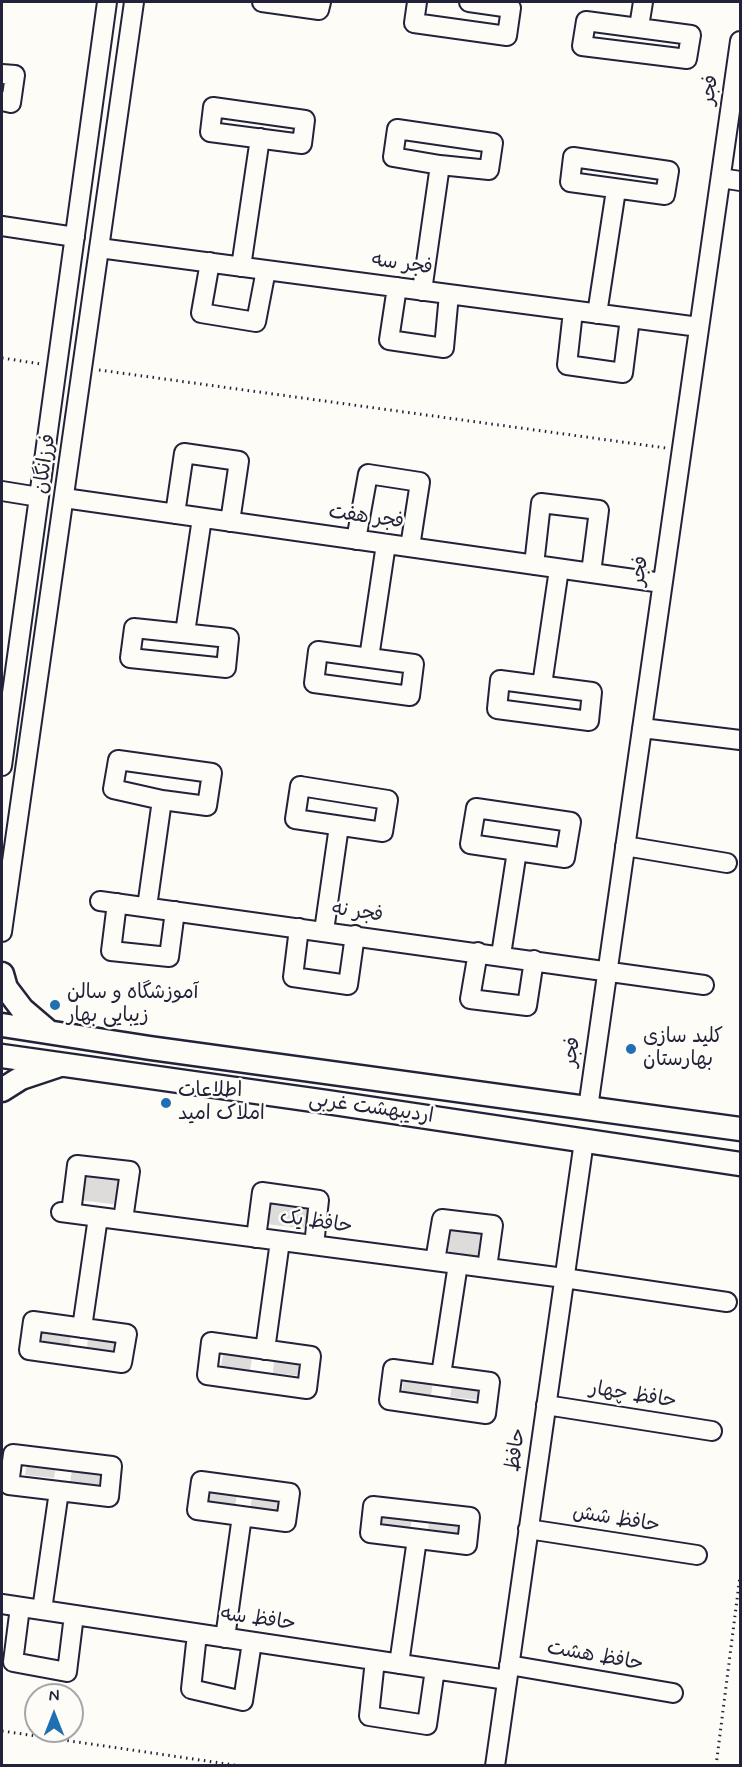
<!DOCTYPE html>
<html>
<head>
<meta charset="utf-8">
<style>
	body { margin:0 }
	#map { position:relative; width:742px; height:1767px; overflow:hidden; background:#fdfcf7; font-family:Mynerve,sans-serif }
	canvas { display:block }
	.frame { position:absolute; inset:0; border:3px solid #22223b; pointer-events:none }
	.north { position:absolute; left:24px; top:1683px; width:60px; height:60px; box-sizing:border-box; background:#fdfcf7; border:2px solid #a5a5ac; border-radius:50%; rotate:0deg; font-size:16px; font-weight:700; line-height:24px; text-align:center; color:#22223b }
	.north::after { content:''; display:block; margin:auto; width:21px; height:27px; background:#1f6fb2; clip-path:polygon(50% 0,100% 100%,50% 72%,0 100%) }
</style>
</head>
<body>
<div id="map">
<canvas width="742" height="1767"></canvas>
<div class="frame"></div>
<div class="north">N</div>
</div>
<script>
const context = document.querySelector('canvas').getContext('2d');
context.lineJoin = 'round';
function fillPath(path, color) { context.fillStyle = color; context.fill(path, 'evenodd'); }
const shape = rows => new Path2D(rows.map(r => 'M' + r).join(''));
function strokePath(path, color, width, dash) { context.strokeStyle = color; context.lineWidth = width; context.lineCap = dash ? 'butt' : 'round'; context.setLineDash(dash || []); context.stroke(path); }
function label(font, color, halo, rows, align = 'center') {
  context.font = font + ' Mynerve,"Playpen Sans Arabic",sans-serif'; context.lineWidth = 5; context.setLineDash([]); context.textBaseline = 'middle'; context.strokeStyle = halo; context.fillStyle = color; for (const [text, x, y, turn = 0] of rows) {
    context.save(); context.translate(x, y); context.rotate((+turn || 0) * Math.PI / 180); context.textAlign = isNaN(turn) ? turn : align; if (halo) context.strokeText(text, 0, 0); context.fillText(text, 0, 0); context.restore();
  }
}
fillPath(shape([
	[82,1173,124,1179,121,1205,78,1200],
	[269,1198,311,1203,308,1229,266,1224],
	[446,1223,487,1230,483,1257,442,1251],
	[42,1329,71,1332,70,1345,41,1341],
	[88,1336,117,1339,115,1351,87,1348],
	[223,1354,252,1358,250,1370,221,1367],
	[274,1361,303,1364,302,1376,273,1373],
	[404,1379,433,1382,431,1395,402,1392],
	[452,1385,481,1388,479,1400,450,1397],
	[27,1463,56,1466,54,1478,25,1475],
	[72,1470,101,1474,99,1486,70,1483],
	[208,1491,237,1495,235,1507,206,1503],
	[252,1497,281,1501,279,1513,250,1510],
	[383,1514,412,1518,410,1530,381,1527],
	[429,1519,465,1524,464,1536,428,1532]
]), '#dddcdb');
const minor = shape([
	[262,2,319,10,321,2],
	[417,2,414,23,507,36,511,8,469,2],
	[586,21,691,35,687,59,582,46,586,21],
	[639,27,643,2],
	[2,74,15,75,11,103,2,101],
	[213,107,305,120,302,144,210,132,213,107],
	[397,129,493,143,489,170,440,165,393,157,397,129],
	[573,157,669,171,665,195,570,182,573,157],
	[721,178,740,181],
	[2,226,75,237],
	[99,248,699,327],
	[210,262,201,313,256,322,266,270],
	[241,267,260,138],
	[397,287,389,340,444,348,449,294],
	[422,291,440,165],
	[573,311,567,365,623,373,630,318],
	[597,314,616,190],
	[2,491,39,497],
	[64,498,662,583],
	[175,514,184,453,239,461,230,522],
	[356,540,368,474,420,482,410,547],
	[534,565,541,503,599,510,591,573],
	[134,628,229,638,226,668,130,658,134,628],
	[185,633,202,518],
	[318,651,414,664,410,696,314,683,318,651],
	[369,658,386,544],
	[500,680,592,692,589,721,497,709,500,680],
	[542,685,559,569],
	[642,728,740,740],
	[118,760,212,773,207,806,162,800,113,789,118,760],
	[2,766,107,2],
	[300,786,388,800,383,832,295,819,300,786],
	[476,808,571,822,565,858,470,844,476,808],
	[625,846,727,863],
	[100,901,704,985],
	[117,903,111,951,169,957,175,911],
	[147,907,162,800],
	[299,928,293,977,348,985,355,935],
	[324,931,339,826],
	[2,932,134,2],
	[478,952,470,999,527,1006,534,960],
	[501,955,517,851],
	[588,1108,740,41],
	[61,1212,564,1278,727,1302],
	[71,1213,77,1165,130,1171,123,1220],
	[256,1238,262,1192,319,1200,314,1245],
	[435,1261,442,1219,493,1225,487,1268],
	[33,1321,127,1334,122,1363,29,1350,33,1321],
	[82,1328,98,1217],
	[211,1342,311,1356,307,1389,207,1375,211,1342],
	[265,1350,280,1241],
	[393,1369,490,1382,486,1414,389,1400,393,1369],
	[441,1375,458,1264],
	[546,1405,712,1431],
	[13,1454,112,1466,109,1497,9,1485,13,1454],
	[201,1481,290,1493,286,1522,197,1510,201,1481],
	[373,1506,470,1517,467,1545,370,1533,373,1506],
	[528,1529,697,1555],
	[2,1604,507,1680],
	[20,1607,13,1662,67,1672,74,1615],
	[42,1610,59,1491],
	[197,1634,191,1689,243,1701,252,1642],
	[225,1638,242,1516],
	[375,1660,369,1716,427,1725,435,1669],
	[399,1664,417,1539],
	[509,1665,673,1693],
	[495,1766,584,1141]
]);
const major = shape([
	[2,974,6,988,22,1009,49,1032],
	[2,1025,150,1048,740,1129],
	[2,1056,327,1102,740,1164],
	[2,1090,21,1078,57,1066]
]);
strokePath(minor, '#22223b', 22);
strokePath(major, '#22223b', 27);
strokePath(shape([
	[2,358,41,364],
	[99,370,666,448],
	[2,1731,241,1766],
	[716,1766,740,1576]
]), '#22223b', 3, [1.5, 4.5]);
strokePath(minor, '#fdfcf7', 18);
strokePath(major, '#fdfcf7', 22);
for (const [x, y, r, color] of [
	[55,1005,6,"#1f6fb2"],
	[631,1049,6,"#1f6fb2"],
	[166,1103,6,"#1f6fb2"]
]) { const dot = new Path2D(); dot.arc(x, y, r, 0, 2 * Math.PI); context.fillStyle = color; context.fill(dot); strokePath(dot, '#fdfcf7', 2); }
label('20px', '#22223b', '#fdfcf7', [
	["فجر",711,90,-82],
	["فجر سه",402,265,8],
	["فرزانگان",46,464,-82],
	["فجر هفت",366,518,8],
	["فجر",641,571,-82],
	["فجر نه",357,913,8],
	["فجر",573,1052,-82],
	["اردیبهشت غربی",371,1109,8],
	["حافظ یک",316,1223,8],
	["حافظ چهار",633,1396,9],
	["حافظ",517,1450,-82],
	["حافظ شش",616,1520,9],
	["حافظ سه",258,1620,8],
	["حافظ هشت",595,1657,10]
]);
label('20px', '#22223b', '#fdfcf7', [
	["آموزشگاه و سالن",67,994],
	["زیبایی بهار",67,1017],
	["کلید سازی",643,1038],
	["بهارستان",643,1061],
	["اطلاعات",178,1092],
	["املاک امید",178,1115]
], 'left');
</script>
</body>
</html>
